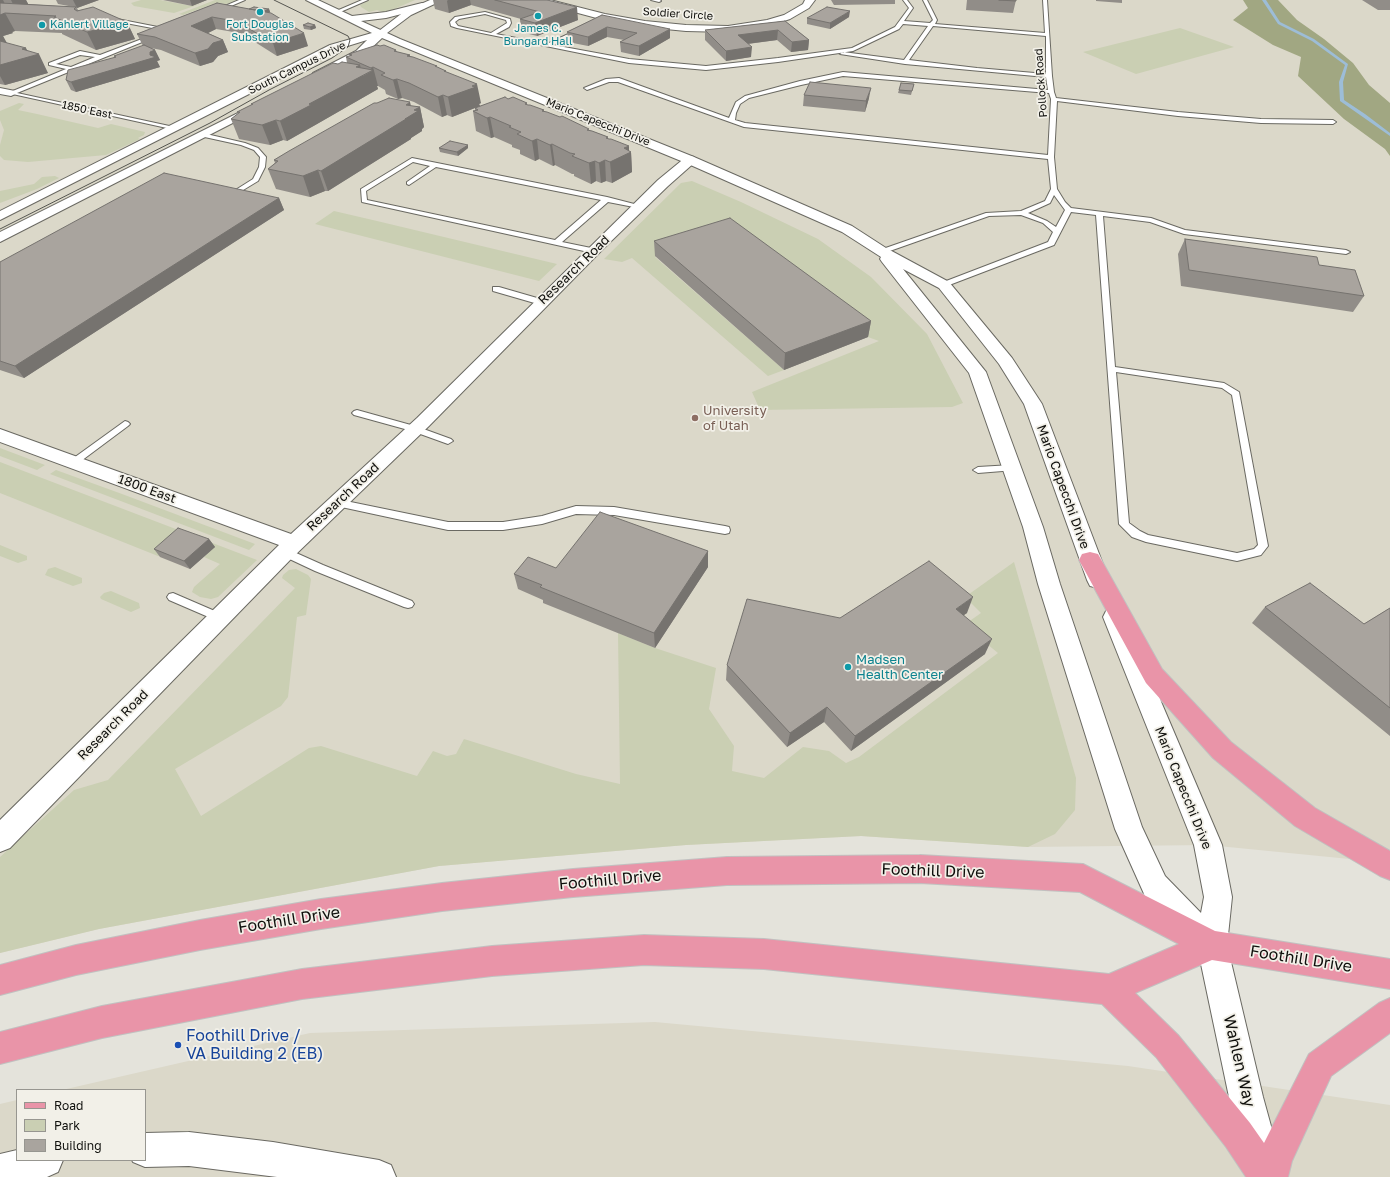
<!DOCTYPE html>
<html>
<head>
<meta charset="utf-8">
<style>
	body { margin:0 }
	#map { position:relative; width:1390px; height:1177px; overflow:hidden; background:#e4e3db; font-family:"Golos Text",sans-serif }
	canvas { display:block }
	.legend { position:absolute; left:16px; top:1089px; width:130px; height:72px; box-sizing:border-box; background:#f2f0e8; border:1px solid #979690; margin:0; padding:5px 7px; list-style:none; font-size:12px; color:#0f0f0c }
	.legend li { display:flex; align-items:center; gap:8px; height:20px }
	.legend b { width:20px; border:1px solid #979690 }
</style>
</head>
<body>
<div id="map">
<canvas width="1390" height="1177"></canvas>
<ul class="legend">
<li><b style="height:5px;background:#e994a8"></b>Road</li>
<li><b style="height:11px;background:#cacfb3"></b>Park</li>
<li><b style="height:11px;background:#a9a49e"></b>Building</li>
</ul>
</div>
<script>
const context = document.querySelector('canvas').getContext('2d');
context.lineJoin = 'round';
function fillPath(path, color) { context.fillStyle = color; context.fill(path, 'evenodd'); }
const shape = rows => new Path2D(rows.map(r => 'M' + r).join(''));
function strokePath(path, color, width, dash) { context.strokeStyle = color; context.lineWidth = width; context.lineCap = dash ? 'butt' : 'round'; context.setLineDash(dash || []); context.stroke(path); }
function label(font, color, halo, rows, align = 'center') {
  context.font = font + ' "Golos Text",sans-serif'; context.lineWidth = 3.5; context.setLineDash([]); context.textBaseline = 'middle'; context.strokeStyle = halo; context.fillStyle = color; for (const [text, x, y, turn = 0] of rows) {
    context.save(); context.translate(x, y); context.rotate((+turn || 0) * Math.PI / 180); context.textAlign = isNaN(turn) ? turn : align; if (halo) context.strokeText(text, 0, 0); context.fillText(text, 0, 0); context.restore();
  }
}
fillPath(shape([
	[0,0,1390,0,1390,863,1208,845,1028,847,861,836,686,845,439,866,99,929,0,953],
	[655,1022,1128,1066,1390,1105,1390,1177,0,1177,0,1104,17,1100,17,1160,145,1160,145,1090,62,1090,310,1033]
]), '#dbd8c9');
fillPath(shape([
	[141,0,160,0,192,6,203,3,174,13,134,6,131,3],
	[215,0,237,0,226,4,216,3,183,15,179,14],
	[370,0,415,0,385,13,377,10,369,12,361,7,360,5],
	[1180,28,1234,47,1136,74,1083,52],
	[19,103,24,104,18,110,37,114,98,128,111,124,145,132,144,135,138,138,140,139,106,155,28,162,4,160,0,156,0,145,4,130,0,120,0,111],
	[55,176,59,178,37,189,0,203,0,191,34,184,42,177],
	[692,181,741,202,818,239,871,277,927,334,963,403,952,407,760,410,752,392,879,341,868,337,729,233,655,257,784,370,768,376,632,258,622,262,604,259,681,183],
	[334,211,377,221,557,264,539,281,315,224],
	[0,448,45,465,37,470,0,456],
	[0,462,257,560,218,597,211,599,200,597,192,592,194,587,220,564,204,557,214,547,158,556,0,493],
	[56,470,122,494,255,544,249,550,50,474],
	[0,545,27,556,27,560,18,563,0,556],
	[1014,562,1076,778,1075,810,1055,834,1028,847,861,836,686,845,439,866,99,929,0,953,0,857,74,790,108,780,295,588,282,578,283,575,289,570,296,569,308,575,311,579,306,615,297,617,288,697,281,706,175,769,201,816,309,748,321,746,417,776,433,751,447,756,456,754,464,739,576,774,620,784,618,633,655,648,716,668,709,709,734,746,732,771,764,778,803,747,829,751,846,763,859,757,998,653,964,625,981,613,965,597],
	[55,567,82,578,82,583,73,586,45,575,48,569],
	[111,591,139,603,140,608,131,612,101,599,100,597,104,593]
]), '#cacfb3');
fillPath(shape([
	[1243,0,1278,0,1297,20,1324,39,1353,63,1369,85,1390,103,1390,156,1385,149,1344,119,1298,76,1301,57,1273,45,1233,20,1248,8]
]), '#a1a782');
fillPath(shape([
	[1262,0,1266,0,1280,22,1314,39,1348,64,1343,82,1344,100,1365,114,1390,133,1390,136,1340,101,1339,82,1345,65,1312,41,1278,24,1262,0]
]), '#9dbdd7');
const lane = shape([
	[239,0,245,0,217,12,213,11,239,0],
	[362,0,368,0,338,13,334,12,362,0],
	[651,0,660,0,661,1,659,2,651,0],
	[903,0,907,0,913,8,904,21,930,23,933,20,923,0,927,0,937,20,935,24,1045,33,1043,0,1047,0,1052,76,1054,92,1056,98,1178,112,1261,119,1333,120,1336,122,1333,124,1261,123,1178,116,1057,101,1054,157,1057,189,1065,202,1071,208,1151,218,1185,230,1346,250,1350,252,1346,254,1184,234,1150,222,1103,216,1115,367,1224,383,1239,392,1268,546,1261,555,1237,561,1146,542,1132,537,1119,524,1096,215,1071,212,1054,245,944,287,940,285,941,283,1048,242,1053,232,1043,223,1021,215,989,216,884,253,878,253,877,251,986,213,1021,211,1045,201,1051,189,1048,159,744,127,618,82,609,82,587,90,584,88,606,79,619,78,729,118,736,102,745,96,800,81,843,72,1048,90,1046,77,905,64,840,54,843,52,904,60,928,26,903,24,899,29,853,51,778,62,706,70,629,63,457,28,451,26,450,22,455,17,485,12,510,19,511,23,509,27,496,34,547,44,581,28,583,30,553,45,629,59,706,66,778,58,852,48,895,27,909,8,903,0],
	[485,14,506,20,507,23,491,33,458,26,455,22,459,19,485,14],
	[933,26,1046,36,1046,74,977,68,909,60,933,26],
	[843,76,1049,93,1051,99,1048,155,745,123,735,120,736,113,740,104,749,98,801,85,843,76],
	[1054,195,1065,210,1056,227,1047,221,1028,213,1050,203,1054,195],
	[1116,372,1222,388,1232,395,1258,545,1254,549,1237,553,1148,535,1140,531,1129,523,1116,372],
	[112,18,168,29,170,30,168,31,110,20,112,18],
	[155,34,157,36,17,93,174,127,176,128,176,130,8,93,66,69,49,65,49,63,80,51,100,55,155,34],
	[80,55,95,57,71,67,56,64,80,55],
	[202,133,245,143,258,148,266,157,265,167,258,181,230,198,226,198,226,196,253,179,259,167,260,157,254,150,241,145,200,136,199,135,202,133],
	[412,158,607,197,642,206,639,208,608,202,562,242,596,249,597,251,593,253,362,202,361,189,412,158],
	[413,162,430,166,407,182,407,184,409,185,436,167,601,200,555,240,367,200,366,191,413,162],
	[493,287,499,287,544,300,545,302,544,304,538,304,493,291,493,287],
	[357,410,418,427,451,439,453,441,448,444,412,431,354,415,352,413,354,411,357,410],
	[125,421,128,422,130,424,128,426,77,464,71,464,69,462,71,460,125,421],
	[1012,465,1015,466,1017,468,1015,470,978,473,973,470,978,467,1012,465],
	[336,499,448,522,503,522,542,516,576,506,614,507,725,526,729,527,730,530,729,533,725,534,614,515,576,514,542,524,503,530,448,530,332,505,331,503,332,501,336,499],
	[285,548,323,565,412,601,414,604,412,607,408,608,404,607,315,571,281,555,280,552,281,549,285,548],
	[173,593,224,615,226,618,224,621,220,622,169,600,167,597,169,594,173,593]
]);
const street = shape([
	[430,0,443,0,411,15,383,36,380,37,375,34,405,11,430,0],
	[535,0,550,0,605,14,645,21,686,25,728,26,767,20,784,15,803,4,805,0,815,0,809,8,790,19,769,26,728,32,686,31,645,27,604,20,537,2,535,0],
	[0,88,15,91,17,93,11,96,0,94,0,88],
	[690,156,694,157,696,160,694,163,668,186,603,249,429,426,292,558,10,848,0,852,0,820,279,545,0,442,0,429,291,534,417,418,658,180,686,157,690,156],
	[1212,930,1223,934,1227,945,1263,1097,1285,1177,1251,1177,1229,1097,1197,945,1201,934,1212,930],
	[189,1132,273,1142,379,1160,391,1165,396,1177,277,1177,189,1166,145,1167,133,1162,132,1160,145,1160,145,1133,189,1132],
	[17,1150,17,1160,63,1160,58,1172,47,1177,0,1177,0,1154,17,1150]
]);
const secondary = shape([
	[306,0,318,0,352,16,386,12,422,3,425,4,427,6,425,8,386,18,361,21,400,39,694,157,852,226,886,248,949,282,1012,358,1042,404,1109,580,1106,586,1098,588,1090,586,1087,580,1024,404,999,364,939,288,903,269,986,372,1043,527,1060,584,1142,827,1165,876,1201,913,1204,897,1194,845,1103,617,1106,611,1114,608,1122,611,1125,617,1222,845,1232,897,1227,945,1223,956,1212,960,1201,956,1199,950,1194,947,1145,896,1115,829,1038,584,1023,527,969,373,882,262,880,259,881,257,842,232,686,163,382,38,364,55,321,77,313,77,312,75,313,73,356,51,367,40,338,49,0,220,0,211,330,45,372,33,306,0],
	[258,103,262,104,264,106,262,108,0,242,0,232,258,103]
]);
const primary = shape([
	[1090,552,1098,554,1162,669,1231,742,1315,808,1390,851,1390,880,1380,876,1295,826,1213,758,1146,683,1079,560,1082,554,1090,552],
	[920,855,1083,864,1215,931,1390,959,1390,989,1212,960,1135,993,1178,1035,1250,1123,1264,1143,1309,1054,1379,1003,1390,998,1390,1033,1331,1076,1292,1161,1288,1177,1246,1177,1226,1147,1156,1057,1102,1004,764,969,644,965,492,976,302,999,102,1038,0,1064,0,1032,102,1006,302,969,492,946,644,935,764,939,1109,974,1179,944,1080,892,920,883,727,885,573,897,442,911,321,929,200,950,76,975,0,995,0,965,76,945,200,920,321,899,442,883,573,869,727,857,920,855]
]);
strokePath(lane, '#6a6962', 2);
strokePath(street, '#6a6962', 2);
strokePath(secondary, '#6a6962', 2);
strokePath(primary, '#c1c1c0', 2);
fillPath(lane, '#fff');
fillPath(street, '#fff');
fillPath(secondary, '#fff');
fillPath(primary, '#e994a8');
strokePath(shape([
	[0,229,210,123,269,90,332,58,348,47,350,40,348,36,274,0]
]), '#555550', 1);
fillPath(shape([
	[0,0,26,0,28,4,74,7,58,4,56,0,99,0,77,8,78,10,127,22,135,39,96,50,62,34,62,33,15,31,12,32,13,33,3,36,6,43,27,51,48,73,5,85,0,84],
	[163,0,207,0,192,6],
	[433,0,547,0,578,20,537,36,521,32,520,19,521,19,471,5,449,13,435,9],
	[831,0,895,0,895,4,834,5],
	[967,0,1016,0,1013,13,966,10],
	[1096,0,1122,0,1122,3,1096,1],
	[1362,0,1390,0,1390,10,1378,10],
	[217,3,249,9,269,9,270,12,269,13,308,46,277,56,247,37,246,35,245,34,216,29,208,33,223,40,228,52,218,56,213,62,200,66,161,50,151,48,155,50,160,60,157,61,160,67,76,92,71,90,66,80,115,57,114,56,143,46,137,34],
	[602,15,670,38,639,56,621,52,620,42,624,40,607,37,588,46,568,42,567,32],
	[849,17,830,29,807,24,807,18],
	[785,21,809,40,808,50,791,52,777,40,748,44,751,57,726,61,705,40,705,30],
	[303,25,315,25,316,28,311,30,304,29],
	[380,46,396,50,397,52,410,55,410,56,446,71,446,72,481,103,479,104,480,106,508,99,527,103,527,105,544,110,544,112,589,130,608,137,608,139,631,152,632,172,612,183,606,181,601,183,596,181,591,184,574,176,574,174,572,174,555,165,553,166,539,159,535,161,520,154,520,150,512,147,512,145,494,137,491,138,476,131,473,111,475,111,475,108,452,117,447,115,442,117,414,102,402,98,398,99,386,94,385,90,378,86,377,86,378,89,317,124,287,141,283,140,270,145,239,139,231,119,238,114,237,112,252,105,251,104,338,64,347,63,346,57,350,56,349,54],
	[901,83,914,84,911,95,898,93],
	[804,95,869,98,865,112,803,106],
	[377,103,411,106,420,107,424,127,422,129,422,131,411,138,411,139,328,191,325,191,310,197,276,189,268,169,275,163,274,160],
	[468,145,468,148,458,156,440,152,439,148],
	[279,198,284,210,24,378,0,370,0,262],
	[1185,239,1319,265,1364,296,1353,312,1181,286,1178,254],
	[654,241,871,321,868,337,784,370,655,256],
	[209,539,215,547,190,569,160,557,154,549],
	[708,551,708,567,655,648,543,603,543,600,518,589,514,574,556,568],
	[1265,607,1364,624,1390,608,1390,736,1252,623],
	[967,613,964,615,985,654,851,751,824,722,787,747,726,680,727,665,840,618]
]), '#918d88');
fillPath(shape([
	[0,0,3,0,10,14,5,13,15,31,12,32,13,33,3,36,7,43,0,45],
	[11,0,26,0,32,11,18,14],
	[73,0,99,0,77,8],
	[190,0,207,0,192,6],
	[448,0,470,0,471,5,449,13,447,1],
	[577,7,578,20,537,36,535,23],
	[269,9,270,12,265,14,264,11],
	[850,11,849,17,830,29,830,23],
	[212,17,216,29,196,39,191,26],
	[127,22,135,39,96,50,87,32],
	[315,25,316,28,311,30,310,27],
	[607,27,607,37,588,46,588,37],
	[670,29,670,38,639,56,639,46],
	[778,30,777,40,738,45,738,35],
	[304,33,308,46,277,56,273,43],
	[223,40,228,52,218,56,213,62,200,66,195,53,213,43],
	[809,40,808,50,791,52,792,42],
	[752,47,751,57,726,61,726,51],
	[26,48,30,56,39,54,48,73,5,85,0,76,0,65,22,49],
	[155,50,160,60,157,61,160,67,76,92,71,82,150,55,150,52],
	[360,65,363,76,372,71,371,68,373,67,378,86,377,86,378,89,317,124,287,141,280,121,309,104,356,67],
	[397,79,402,98,398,99,393,80],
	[477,84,481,103,479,104,480,106,452,117,448,97],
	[871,88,869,98,865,112,866,101],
	[443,95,447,115,442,117,438,97],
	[410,102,413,114,414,110,420,107,424,127,422,129,422,131,411,138,411,139,328,191,321,171],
	[490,117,494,137,491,138,487,118],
	[276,120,283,140,270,145,262,125],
	[537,139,539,159,535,161,532,141],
	[552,144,555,165,553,166,550,145],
	[468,145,468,148,458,156,457,152],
	[629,146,629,153,631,152,632,172,612,183,610,162,624,148],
	[605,160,606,181,601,183,599,163],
	[595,161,596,181,591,184,589,163],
	[318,170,325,191,310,197,303,176],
	[279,198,284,210,24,378,15,366],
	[871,321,868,337,784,370,785,353],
	[209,539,215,547,190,569,184,561],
	[708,551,708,567,655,648,654,633],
	[973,597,967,613,950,624,956,609],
	[992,639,985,654,851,751,855,736],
	[827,707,824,722,787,747,790,733]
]), '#76736f');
const building = shape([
	[495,0,547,0,577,7,535,23,520,19,540,12,495,0],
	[999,0,1016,0,1016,1,999,0],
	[0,3,76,7,74,9,77,11,93,7,127,22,87,32,54,17,56,16,5,13,0,15,0,3],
	[217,3,271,13,304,33,273,43,243,25,245,24,240,22,212,17,191,26,223,40,213,43,208,49,195,53,155,37,137,34,217,3],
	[254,7,269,9,264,11,249,9,254,7],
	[827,7,850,11,830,23,807,18,827,7],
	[602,15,670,29,639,46,620,42,637,33,607,27,588,37,567,32,602,15],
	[785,21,809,40,792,42,778,30,738,35,752,47,726,51,705,30,785,21],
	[308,23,315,25,310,27,303,25,308,23],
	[0,41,26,48,22,49,39,54,0,65,0,41],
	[144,45,155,50,150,52,150,55,156,57,71,82,66,80,68,70,116,57,114,56,144,45],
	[377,45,380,46,384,45,396,50,394,51,410,55,407,56,413,57,437,66,435,66,446,71,444,71,477,84,472,86,476,87,448,97,443,95,438,97,409,83,397,79,393,80,381,75,385,73,373,67,371,68,346,57,352,55,349,54,377,45],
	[342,62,360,65,356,67,373,70,309,104,311,105,280,121,276,120,262,125,231,119,240,112,237,112,253,104,251,104,333,63,338,64,342,62],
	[810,82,871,88,866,101,804,95,810,82],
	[901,83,914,84,912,91,899,90,901,83],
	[505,97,508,99,513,97,527,103,525,104,528,105,530,105,544,110,542,111,547,112,560,117,562,116,589,129,587,130,592,131,608,137,606,138,609,139,611,139,629,146,624,148,631,152,610,162,605,160,599,163,595,161,589,163,572,156,575,154,570,153,552,144,550,145,537,139,532,141,517,134,521,132,509,127,511,126,490,117,487,118,473,111,478,110,475,108,505,97],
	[389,98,410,102,406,105,420,107,414,110,418,111,405,119,406,119,321,171,318,170,303,176,268,169,278,161,274,160,289,151,374,103,377,103,389,98],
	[450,141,468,145,457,152,439,148,450,141],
	[164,173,279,198,15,366,0,361,0,262,164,173],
	[730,218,871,321,785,353,654,241,730,218],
	[1185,239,1317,257,1319,265,1355,270,1364,296,1189,270,1185,239],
	[600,512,708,551,654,633,540,587,542,585,514,574,528,557,556,568,600,512],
	[178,528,209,539,184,561,154,549,178,528],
	[929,561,973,597,956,609,992,639,855,736,827,707,790,733,727,665,747,599,840,618,929,561],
	[1310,583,1364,624,1390,608,1390,708,1265,607,1310,583]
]);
fillPath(building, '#a9a49e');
strokePath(building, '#76736f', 1);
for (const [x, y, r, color] of [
	[260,12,4,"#0f9aa8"],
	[538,16,4,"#0f9aa8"],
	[42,25,4,"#0f9aa8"],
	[695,418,4,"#8d6e63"],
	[848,667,4,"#0f9aa8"],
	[178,1045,4,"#1a4fb4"]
]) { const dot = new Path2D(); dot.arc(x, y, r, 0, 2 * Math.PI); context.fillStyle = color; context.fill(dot); strokePath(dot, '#f2f0e8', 1.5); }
label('11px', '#0f0f0c', '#f2f0e8', [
	["Soldier Circle",678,14,4],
	["South Campus Drive",297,68,-26],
	["Pollock Road",1041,83,-94],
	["1850 East",87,110,12],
	["Mario Capecchi Drive",598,122,22]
]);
label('11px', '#0d838f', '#f2f0e8', [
	["Kahlert Village",50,25,"left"],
	["Fort Douglas",260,25],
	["Substation",260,38],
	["James C.",538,29],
	["Bungard Hall",538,42]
]);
label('13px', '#0f0f0c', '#f2f0e8', [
	["Research Road",574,270,-44],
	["Mario Capecchi Drive",1063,487,70],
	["1800 East",147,489,20],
	["Research Road",343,497,-43],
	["Research Road",113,725,-45],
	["Mario Capecchi Drive",1183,788,68]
]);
label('13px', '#785e54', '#f2f0e8', [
	["University",703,411],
	["of Utah",703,426]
], 'left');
label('13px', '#0d838f', '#f2f0e8', [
	["Madsen",856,660],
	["Health Center",856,675]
], 'left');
label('16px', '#0f0f0c', '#f2f0e8', [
	["Foothill Drive",933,871,2],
	["Foothill Drive",610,880,-5],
	["Foothill Drive",289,920,-9],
	["Foothill Drive",1301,959,9],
	["Wahlen Way",1239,1061,77]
]);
label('16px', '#164399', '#f2f0e8', [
	["Foothill Drive /",186,1036],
	["VA Building 2 (EB)",186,1054]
], 'left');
</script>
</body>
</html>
